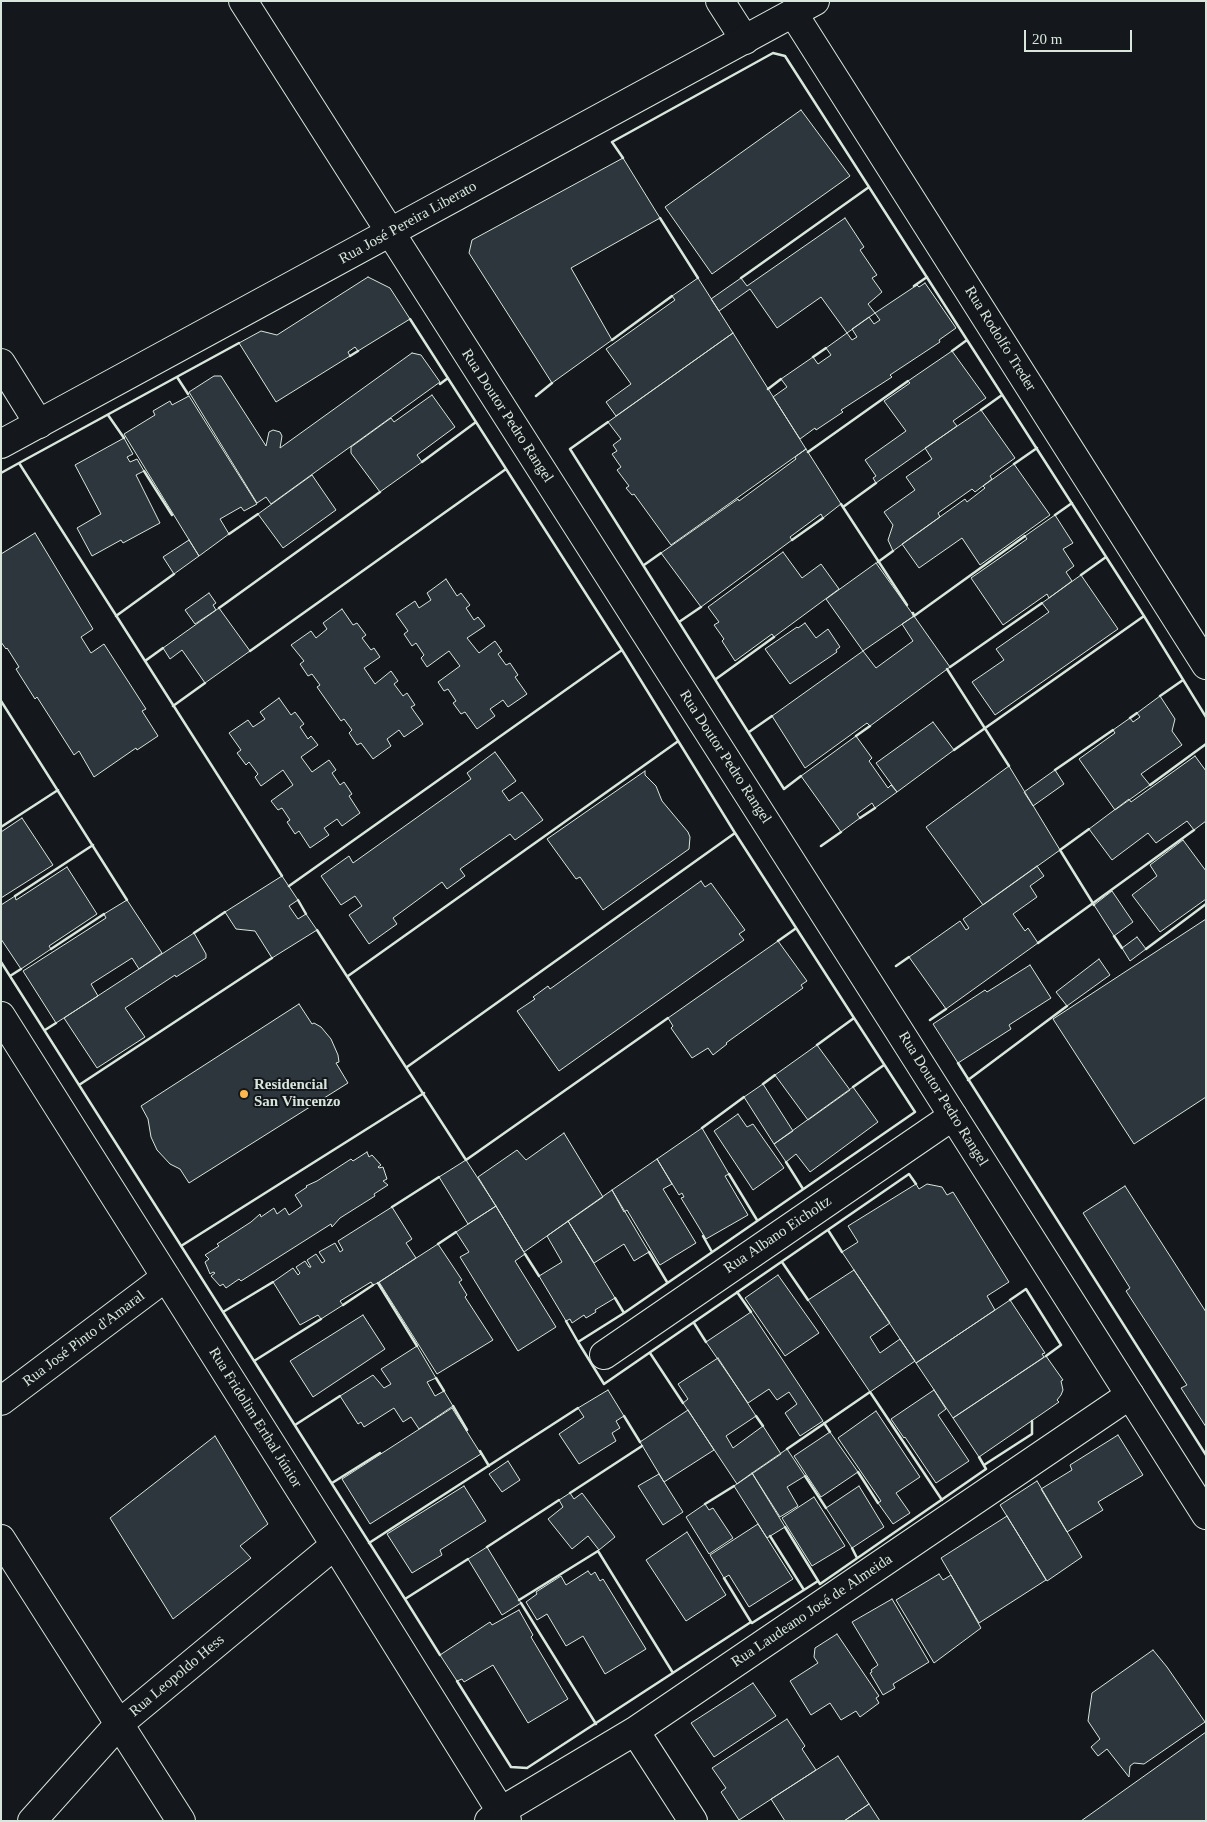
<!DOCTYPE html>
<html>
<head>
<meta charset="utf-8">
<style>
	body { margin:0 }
	#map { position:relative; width:1207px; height:1822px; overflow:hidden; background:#14181c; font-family:Georgia,serif }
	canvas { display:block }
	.frame { position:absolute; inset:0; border:2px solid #d8e6dc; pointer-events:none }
	.scale { position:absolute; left:1024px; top:30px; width:108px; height:22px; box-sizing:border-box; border:2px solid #d8e6dc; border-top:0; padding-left:6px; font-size:15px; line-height:18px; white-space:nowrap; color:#d8e6dc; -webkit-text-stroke:4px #14181c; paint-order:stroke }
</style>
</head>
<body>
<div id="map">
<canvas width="1207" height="1822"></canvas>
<div class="frame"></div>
<div class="scale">20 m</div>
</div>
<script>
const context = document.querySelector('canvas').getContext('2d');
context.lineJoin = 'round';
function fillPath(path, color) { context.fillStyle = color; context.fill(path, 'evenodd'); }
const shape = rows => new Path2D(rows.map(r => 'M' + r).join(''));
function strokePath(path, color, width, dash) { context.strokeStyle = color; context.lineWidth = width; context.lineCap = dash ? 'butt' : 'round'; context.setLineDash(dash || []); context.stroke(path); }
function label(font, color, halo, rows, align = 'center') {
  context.font = font + ' Georgia,serif'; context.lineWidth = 4; context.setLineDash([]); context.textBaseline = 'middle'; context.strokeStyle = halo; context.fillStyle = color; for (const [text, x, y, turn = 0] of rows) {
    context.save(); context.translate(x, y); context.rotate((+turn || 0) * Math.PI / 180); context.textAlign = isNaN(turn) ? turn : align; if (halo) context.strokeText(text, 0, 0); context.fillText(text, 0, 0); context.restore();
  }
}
const building = shape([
	[801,110,850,176,712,274,665,207,801,110],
	[623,158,660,218,571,268,612,340,552,383,469,253,472,240,623,158],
	[845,218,864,247,860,250,877,275,872,278,882,292,868,304,875,313,847,333,821,297,777,328,750,289,719,311,711,299,741,278,747,286,845,218],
	[368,277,390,288,410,319,358,351,355,347,348,352,350,356,276,402,239,343,261,331,277,335,368,277],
	[698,278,733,333,616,416,606,402,631,384,606,349,675,300,672,296,698,278],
	[925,283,956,328,939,340,940,342,890,375,892,377,841,410,843,412,816,430,815,428,800,439,773,397,787,387,781,379,813,357,818,364,831,355,826,348,847,333,852,340,857,337,852,329,869,317,874,324,880,320,875,313,917,285,919,287,925,283],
	[733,333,806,449,671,545,634,494,632,495,626,488,629,486,617,470,621,467,612,454,617,451,613,445,621,439,608,422,733,333],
	[952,351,986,398,953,421,957,426,876,483,873,478,876,476,865,460,906,431,884,401,910,383,908,381,952,351],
	[412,353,421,355,440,382,271,504,266,497,257,503,189,392,214,376,221,376,266,446,269,432,273,430,280,432,282,436,280,448,412,353],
	[432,395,455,427,417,455,422,462,380,492,351,453,351,447,391,418,394,422,432,395],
	[189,396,257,504,244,511,241,507,220,519,229,534,199,556,124,434,155,415,153,411,170,401,172,405,189,396],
	[981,410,1015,458,990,476,992,479,975,492,972,489,938,513,940,517,893,551,888,540,893,525,884,512,915,490,906,477,932,459,925,448,981,410],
	[124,438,133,454,127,457,130,462,137,459,144,471,136,475,160,523,123,543,121,540,92,556,77,528,101,514,75,465,124,438],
	[806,449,841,504,823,518,821,514,790,537,792,540,701,607,661,553,738,499,739,501,796,459,795,457,806,449],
	[1014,464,1050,515,980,565,962,538,919,568,902,544,965,499,967,502,985,488,983,486,1014,464],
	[312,475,336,510,283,548,258,514,312,475],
	[1055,515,1073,543,1063,549,1074,566,1066,572,1072,581,1049,598,1047,594,1003,625,971,578,1027,539,1025,536,1055,515],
	[35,533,93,629,81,637,91,653,104,644,146,709,142,711,158,736,137,750,136,748,94,777,79,751,74,755,37,697,35,699,16,669,19,667,7,648,6,649,1,642,1,554,35,533],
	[189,540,199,556,174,574,163,557,189,540],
	[783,552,802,578,821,564,839,589,774,637,772,634,735,661,722,641,724,639,714,625,719,622,708,607,783,552],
	[876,563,914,616,863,651,826,599,876,563],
	[1081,575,1118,629,995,715,972,682,1004,660,996,649,1049,612,1042,603,1081,575],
	[446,579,457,596,461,593,470,605,466,608,474,620,478,617,485,626,467,638,479,653,495,641,502,651,498,654,506,665,510,663,518,675,515,677,527,694,508,707,503,700,490,709,495,716,477,729,465,712,461,714,453,703,456,701,448,689,444,691,438,682,460,666,449,651,427,667,421,658,424,655,416,643,412,646,404,634,408,631,396,614,415,601,419,608,431,600,427,593,446,579],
	[209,593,216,603,213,605,216,610,195,624,185,610,209,593],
	[219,608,250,651,205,683,182,650,170,659,163,648,219,608],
	[342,609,353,625,357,623,366,635,362,638,371,650,374,648,380,657,364,668,375,684,391,671,398,681,394,684,403,696,407,693,415,705,411,707,423,724,404,737,399,730,387,739,391,746,373,759,361,743,357,745,349,733,352,730,344,719,341,721,317,687,320,685,312,674,308,676,300,664,304,661,291,645,311,631,316,638,327,629,323,623,342,609],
	[914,616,950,667,870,726,867,723,805,768,772,716,863,651,876,668,913,641,902,624,914,616],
	[805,623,816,638,828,629,840,647,836,650,837,652,790,684,765,649,797,627,798,628,805,623],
	[1160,696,1175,719,1172,731,1182,745,1141,774,1150,785,1115,810,1079,759,1115,733,1113,730,1130,718,1133,722,1140,717,1137,713,1160,696],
	[279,698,291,715,295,712,304,724,300,727,308,739,311,736,318,745,301,757,312,772,329,760,336,770,332,773,340,785,344,782,352,794,349,796,360,813,342,826,337,819,324,828,329,835,310,848,299,831,295,834,287,822,290,820,282,808,278,810,271,801,293,785,283,770,261,786,255,777,258,774,249,762,246,765,237,753,241,750,229,733,248,720,253,727,265,719,260,712,279,698],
	[933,722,954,750,897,792,876,763,933,722],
	[856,736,872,758,869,761,888,788,891,785,897,792,875,808,872,803,857,814,860,818,841,832,801,776,856,736],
	[495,752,516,781,502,791,509,801,522,792,543,820,515,840,510,834,460,869,465,876,447,889,442,882,393,918,397,924,369,944,349,915,362,906,355,896,341,905,321,876,349,856,353,863,471,779,467,773,495,752],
	[1195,756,1206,771,1206,821,1194,830,1187,821,1156,843,1148,833,1112,860,1089,829,1129,799,1131,802,1195,756],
	[1009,766,1060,850,983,905,926,827,1009,766],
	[1055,770,1064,784,1033,806,1024,792,1055,770],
	[645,771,645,775,656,786,662,801,688,832,690,837,689,849,603,910,580,877,576,879,547,839,645,771],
	[22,818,53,865,1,898,1,832,22,818],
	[1183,840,1206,871,1206,899,1160,932,1132,895,1157,876,1150,865,1183,840],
	[1037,866,1044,876,1030,886,1037,897,1013,914,1025,931,1028,928,1038,943,946,1009,909,957,960,921,966,930,969,928,963,919,1037,866],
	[67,867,97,914,49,946,51,949,21,969,1,939,1,905,15,896,16,900,67,867],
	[282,876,298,900,289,906,298,919,306,914,317,930,272,958,255,931,236,929,225,912,282,876],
	[701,881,705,887,711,883,745,930,739,934,744,940,559,1071,517,1011,535,999,533,997,548,986,550,989,701,881],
	[1112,891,1133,922,1114,936,1094,905,1112,891],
	[127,900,162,953,139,969,132,958,91,984,98,996,56,1023,23,971,106,918,104,914,127,900],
	[1206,919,1206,1097,1134,1144,1053,1019,1206,919],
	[194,933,206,954,206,958,176,977,175,975,125,1008,145,1037,97,1068,64,1018,194,933],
	[1137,937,1146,949,1130,961,1122,948,1137,937],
	[778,941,807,981,801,985,803,988,726,1043,727,1044,713,1055,708,1048,692,1058,671,1028,673,1026,668,1018,778,941],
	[1099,959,1110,975,1067,1006,1056,992,1099,959],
	[1030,965,1051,998,1009,1025,1011,1029,958,1063,933,1024,985,990,987,992,1030,965],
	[299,1004,312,1024,314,1023,321,1027,331,1039,338,1055,339,1062,336,1063,348,1083,189,1183,180,1169,170,1164,157,1150,151,1137,148,1119,141,1106,299,1004],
	[817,1045,850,1090,808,1120,775,1075,817,1045],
	[763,1084,793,1131,774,1144,744,1097,763,1084],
	[853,1087,878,1122,810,1172,796,1154,786,1162,774,1144,853,1087],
	[738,1114,747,1127,753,1124,784,1168,753,1190,714,1131,738,1114],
	[702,1128,729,1174,725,1176,748,1215,706,1239,681,1198,684,1197,682,1193,679,1195,657,1159,702,1128],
	[564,1133,603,1197,524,1252,478,1177,517,1150,526,1160,564,1133],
	[367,1152,369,1157,372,1155,381,1165,378,1167,379,1168,383,1167,387,1179,383,1181,388,1185,374,1194,375,1196,340,1218,332,1227,331,1224,241,1281,239,1279,226,1288,223,1284,220,1286,211,1276,215,1273,213,1272,210,1274,205,1262,209,1259,205,1255,219,1246,217,1244,251,1222,260,1214,261,1217,274,1208,277,1214,285,1208,289,1215,302,1206,295,1195,307,1187,306,1186,317,1181,351,1159,353,1161,367,1152],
	[657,1159,672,1184,663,1189,696,1243,660,1265,627,1210,624,1212,612,1190,657,1159],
	[466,1160,496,1206,468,1224,439,1177,466,1160],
	[916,1184,919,1189,927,1184,942,1187,947,1195,953,1192,1009,1282,987,1296,995,1310,916,1363,842,1252,858,1242,848,1226,916,1184],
	[1125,1186,1206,1312,1206,1427,1181,1388,1187,1385,1126,1291,1130,1288,1083,1213,1125,1186],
	[612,1190,649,1252,634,1261,624,1244,594,1263,568,1221,612,1190],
	[496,1206,525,1254,515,1261,556,1327,518,1351,460,1257,469,1252,456,1232,496,1206],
	[392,1207,412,1239,406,1243,416,1258,378,1283,373,1285,371,1282,340,1301,343,1305,321,1319,318,1315,300,1325,273,1282,293,1268,298,1275,300,1273,296,1267,305,1261,309,1267,311,1267,307,1260,316,1254,322,1263,325,1261,319,1252,335,1243,340,1252,343,1250,338,1241,392,1207],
	[568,1221,615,1298,595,1310,596,1312,586,1318,584,1315,572,1323,570,1319,566,1321,539,1276,562,1262,547,1236,568,1221],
	[438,1244,462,1280,459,1282,467,1295,465,1297,493,1340,437,1374,379,1282,438,1244],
	[854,1270,890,1323,870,1337,880,1353,900,1339,915,1361,870,1392,808,1300,854,1270],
	[778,1275,819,1333,785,1356,745,1298,778,1275],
	[1010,1300,1045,1353,1042,1354,1044,1357,953,1418,916,1363,1010,1300],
	[751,1312,823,1421,800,1436,785,1413,797,1404,789,1392,777,1400,769,1389,748,1403,706,1342,751,1312],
	[363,1315,385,1349,313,1397,290,1361,363,1315],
	[417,1346,436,1378,427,1382,435,1396,444,1391,453,1406,419,1429,411,1417,403,1422,394,1408,364,1427,361,1422,358,1424,340,1396,373,1375,384,1388,391,1384,381,1369,417,1346],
	[1046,1356,1063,1380,1061,1381,1063,1390,1061,1395,1057,1400,1059,1402,979,1457,953,1418,1046,1356],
	[718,1358,756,1416,726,1436,733,1448,763,1426,781,1454,737,1484,683,1403,688,1399,678,1384,718,1358],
	[608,1390,624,1416,616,1421,620,1428,612,1433,616,1441,579,1464,559,1434,584,1417,578,1408,608,1390],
	[934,1390,946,1409,938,1415,969,1461,936,1483,905,1437,904,1438,891,1419,934,1390],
	[452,1408,481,1454,370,1524,342,1479,452,1408],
	[688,1410,714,1450,664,1482,640,1442,688,1410],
	[876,1411,920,1477,896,1493,910,1513,893,1524,878,1503,881,1501,838,1438,876,1411],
	[830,1432,858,1472,821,1497,794,1456,830,1432],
	[1118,1435,1143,1475,1098,1502,1103,1510,1067,1532,1041,1489,1072,1470,1070,1465,1118,1435],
	[215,1436,268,1524,240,1546,251,1558,173,1619,110,1518,215,1436],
	[787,1449,805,1476,787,1487,798,1506,780,1517,752,1473,787,1449],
	[508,1461,520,1480,502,1492,489,1474,508,1461],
	[752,1473,785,1527,767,1538,734,1486,752,1473],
	[659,1474,683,1512,663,1525,638,1486,659,1474],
	[1037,1481,1082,1557,1047,1581,1000,1505,1037,1481],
	[464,1486,486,1521,440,1550,442,1555,412,1573,387,1534,464,1486],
	[859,1486,884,1527,852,1548,826,1508,859,1486],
	[570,1493,574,1499,582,1493,615,1537,599,1550,588,1536,572,1549,548,1519,563,1507,559,1500,570,1493],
	[814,1497,845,1546,812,1566,782,1518,814,1497],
	[705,1504,709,1510,713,1508,733,1538,709,1554,686,1517,705,1504],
	[1007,1516,1046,1580,979,1623,941,1558,1007,1516],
	[758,1524,793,1579,749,1607,729,1575,724,1578,710,1555,758,1524],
	[687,1532,726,1595,686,1621,646,1560,687,1532],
	[487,1547,521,1603,502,1615,468,1559,487,1547],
	[588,1571,591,1575,595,1572,600,1581,603,1579,646,1649,605,1674,583,1636,566,1646,547,1614,537,1620,526,1602,537,1594,536,1592,561,1576,566,1585,588,1571],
	[939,1574,943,1580,951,1575,981,1628,934,1663,896,1600,939,1574],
	[892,1599,929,1662,893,1684,895,1688,883,1695,870,1673,872,1672,871,1670,878,1665,852,1622,892,1599],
	[519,1610,533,1635,531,1637,568,1699,528,1723,493,1665,464,1682,462,1679,457,1681,440,1655,490,1622,492,1625,519,1610],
	[837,1634,879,1696,876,1698,879,1703,860,1717,856,1711,841,1720,830,1703,811,1715,790,1681,818,1663,814,1657,815,1648,837,1634],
	[1153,1650,1167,1667,1205,1722,1144,1764,1134,1763,1130,1766,1129,1777,1107,1749,1098,1756,1091,1747,1100,1739,1088,1721,1092,1693,1153,1650],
	[753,1683,776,1716,714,1757,691,1723,753,1683],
	[787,1719,805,1746,802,1749,816,1770,739,1820,721,1792,726,1788,712,1768,787,1719],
	[1206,1732,1206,1821,1081,1821,1206,1732],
	[838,1756,869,1804,844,1821,785,1821,771,1799,838,1756],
	[869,1804,880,1821,844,1821,869,1804]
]);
fillPath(building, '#2c363c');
strokePath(building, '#d8e6dc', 1);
const street = shape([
	[720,1,745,40],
	[793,13,1206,665],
	[1,363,39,424],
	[1,1016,335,1545,507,1821],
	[604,1355,953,1116],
	[1,1401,166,1277],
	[1,1539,181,1821],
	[635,1731,693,1821],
	[32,1821,119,1724,335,1545],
	[489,1821,501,1811,635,1731,1130,1395]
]);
const secondary = shape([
	[243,1,896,1026,1206,1515],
	[1,444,815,1]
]);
strokePath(street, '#d8e6dc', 30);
strokePath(secondary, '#d8e6dc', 30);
strokePath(street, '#14181c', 28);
strokePath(secondary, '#14181c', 28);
strokePath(shape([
	[623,158,612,142,773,53,785,56,1144,616,1206,717],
	[660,218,698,278],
	[741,278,869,187],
	[914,286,927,277],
	[410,319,622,650,735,833,854,1018],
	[612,340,672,296],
	[239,343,19,463,282,876],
	[952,351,967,340],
	[350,356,358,351],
	[813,357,826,348],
	[177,377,188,394],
	[440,384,448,378],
	[768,389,781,379],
	[536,396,552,383],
	[981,410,1002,395],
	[108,415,124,438],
	[608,422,570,449,784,789,801,776],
	[808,452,908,381],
	[422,462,476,422],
	[1014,464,1037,448],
	[144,471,172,515],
	[1,473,19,463],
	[841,504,907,605],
	[843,507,876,483],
	[1055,515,1072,503],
	[229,534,258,514],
	[792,540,823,518],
	[878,562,893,551],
	[644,565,661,553],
	[1081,575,1106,557],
	[219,608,380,492],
	[913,613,914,616,1025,536],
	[116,616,174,574],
	[679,622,701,607],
	[250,651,506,469],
	[145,661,163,648],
	[950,667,1042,603],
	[947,669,1009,766],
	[716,679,774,637],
	[1160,696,1183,680],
	[1,701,127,900],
	[173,706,205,683],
	[1130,718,1137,713],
	[749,732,772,716],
	[856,736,870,726],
	[954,750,1144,616],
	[1055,770,1113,730],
	[1150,785,1206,744],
	[860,818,875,808],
	[1,827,58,790],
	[1089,829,1060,850,1094,905],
	[821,846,841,832],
	[289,886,622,650],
	[15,896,93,845],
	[298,900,306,914],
	[317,930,466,1160,668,1018],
	[194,933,225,912],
	[1114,936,1122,948],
	[778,941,795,929],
	[1038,943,1194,830],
	[51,949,104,914],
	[1146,949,1206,904],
	[1,962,405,1599],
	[896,966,909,957],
	[10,976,21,969],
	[348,976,677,742],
	[930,1020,946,1009],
	[45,1030,56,1023],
	[817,1045,854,1018,915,1112,624,1313,578,1342,604,1384,909,1174,916,1184],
	[958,1063,1206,1455],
	[407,1067,735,833],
	[968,1080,1067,1006],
	[763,1084,775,1075],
	[79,1085,272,958],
	[853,1087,884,1065],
	[702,1128,744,1097],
	[786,1162,803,1189],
	[729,1174,757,1220],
	[392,1207,439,1177],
	[828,1230,842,1252],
	[703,1236,712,1252],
	[438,1244,456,1232],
	[181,1246,424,1093],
	[649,1252,667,1282],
	[525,1254,539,1276],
	[782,1262,808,1300],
	[378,1283,417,1346],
	[737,1292,751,1312],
	[615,1298,624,1313],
	[1010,1300,1026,1289,1061,1345,1046,1356],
	[343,1305,373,1285],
	[223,1312,273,1282],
	[566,1321,578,1342],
	[694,1323,706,1342],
	[650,1353,683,1403],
	[254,1361,321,1319],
	[436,1378,444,1391],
	[453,1406,467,1430],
	[624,1416,640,1442],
	[756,1416,763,1426],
	[824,1423,830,1432],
	[295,1425,340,1396],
	[787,1449,870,1392,942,1500],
	[480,1451,489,1466],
	[984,1465,1032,1434,1032,1421],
	[858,1472,878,1503],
	[805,1476,826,1508],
	[332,1483,380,1453],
	[570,1493,642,1446],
	[705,1504,734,1486],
	[785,1527,820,1584,986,1469,979,1457],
	[770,1536,804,1590],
	[369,1543,578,1408],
	[487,1547,559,1500],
	[852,1548,857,1558],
	[724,1578,751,1622],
	[519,1600,598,1551,673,1673],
	[521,1603,596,1724],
	[440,1655,405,1599,468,1559],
	[457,1681,511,1767,527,1768,751,1622,752,1623,818,1581]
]), '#d8e6dc', 2.5);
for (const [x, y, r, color] of [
	[244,1094,5,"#ffb74d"]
]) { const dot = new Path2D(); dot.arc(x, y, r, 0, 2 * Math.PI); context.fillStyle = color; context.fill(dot); strokePath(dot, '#14181c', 2); }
label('15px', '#d8e6dc', '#14181c', [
	["Rua José Pereira Liberato",408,223,-29],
	["Rua Rodolfo Treder",1000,339,58],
	["Rua Doutor Pedro Rangel",507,416,57],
	["Rua Doutor Pedro Rangel",725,757,57],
	["Rua Doutor Pedro Rangel",943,1099,58],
	["Rua Albano Eicholtz",778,1235,-34],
	["Rua José Pinto d'Amaral",84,1339,-37],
	["Rua Fridolim Erthal Júnior",255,1418,58],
	["Rua Laudeano José de Almeida",812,1611,-34],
	["Rua Leopoldo Hess",177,1676,-40]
]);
label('bold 15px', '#d8e6dc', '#14181c', [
	["Residencial",254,1085],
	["San Vincenzo",254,1102]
], 'left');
</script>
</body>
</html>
